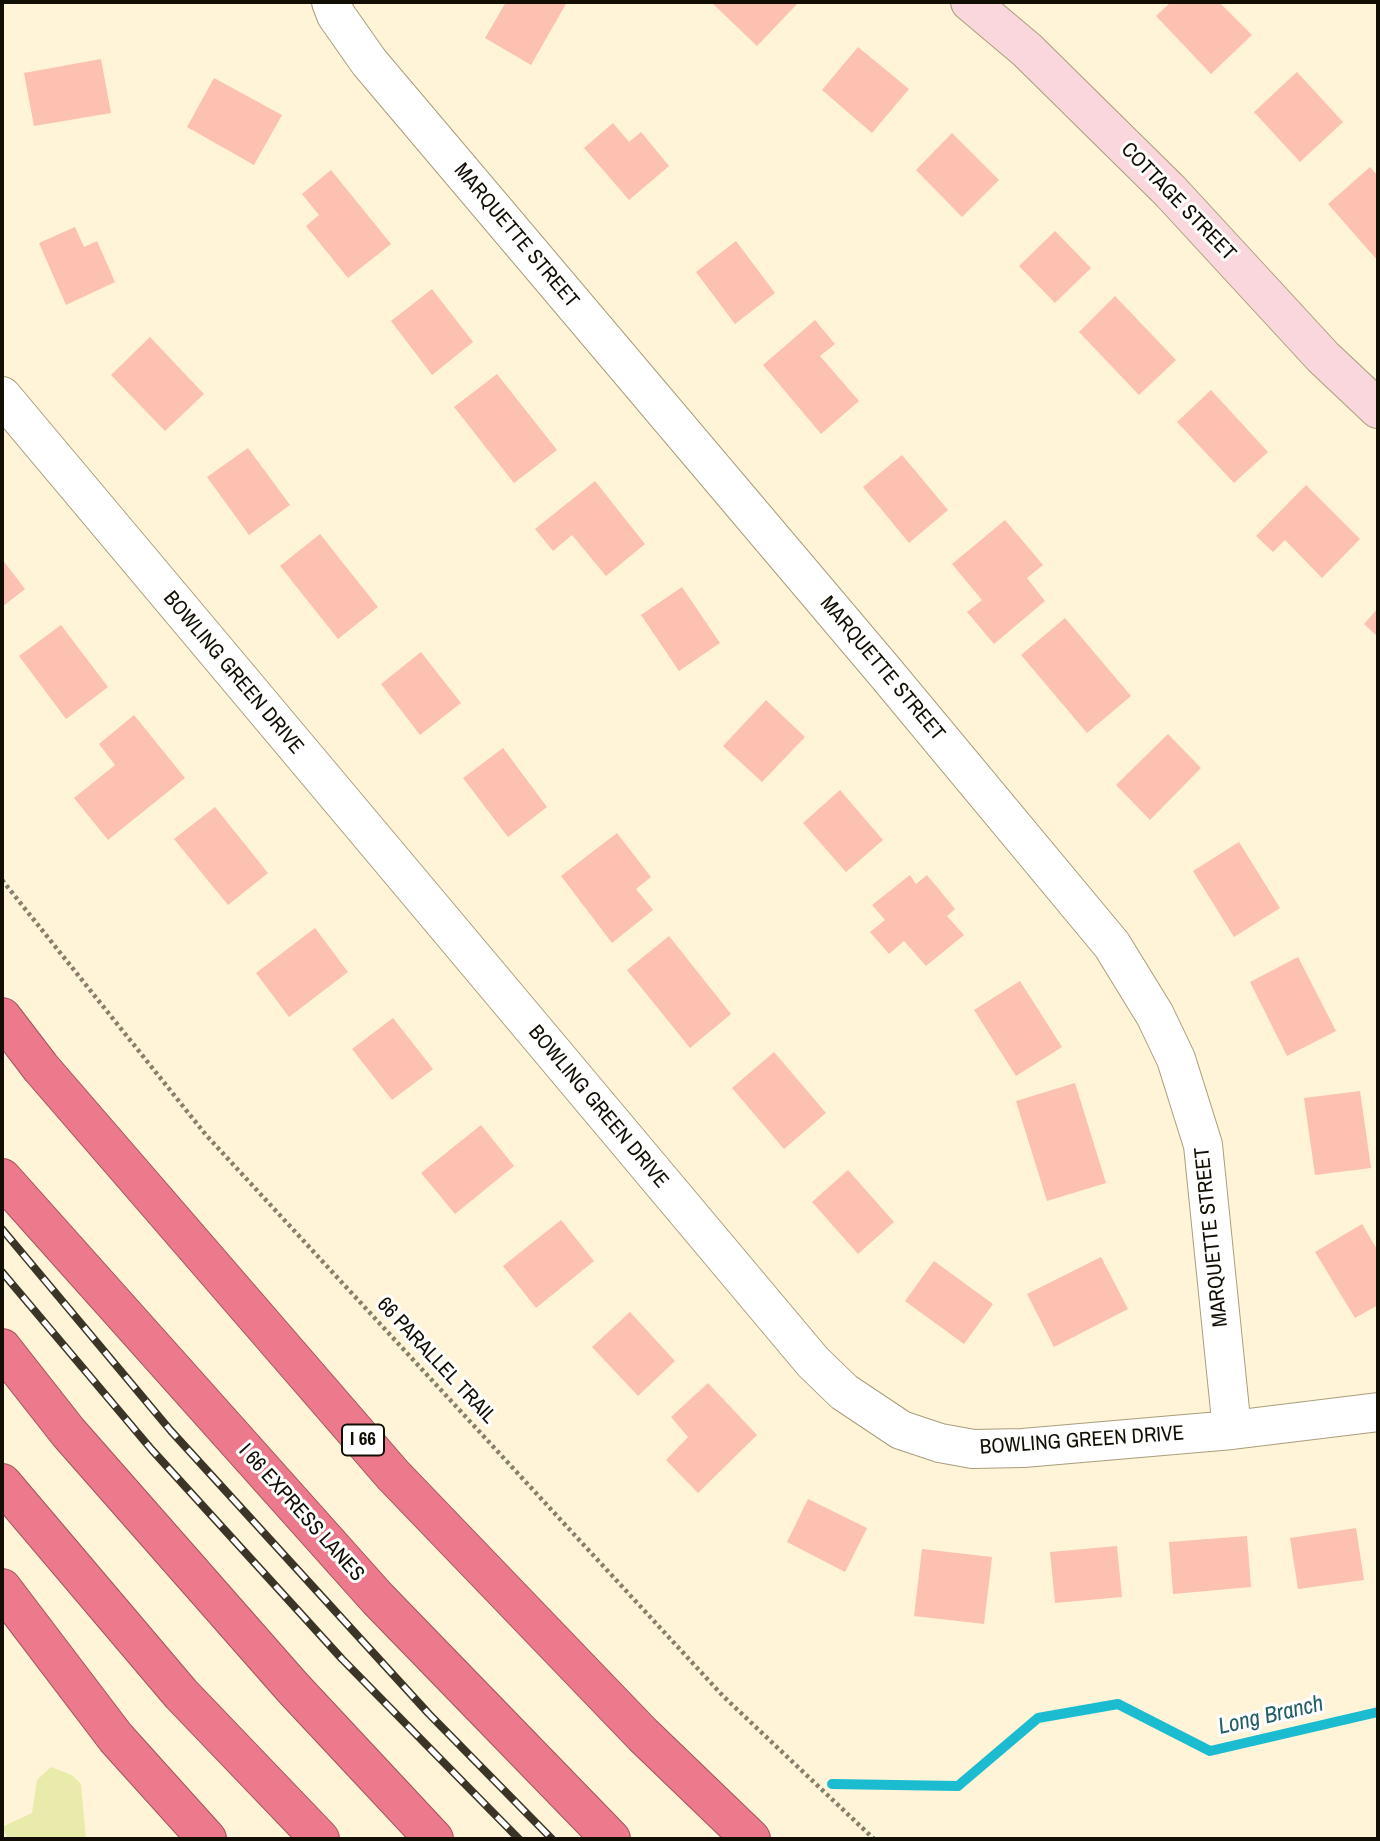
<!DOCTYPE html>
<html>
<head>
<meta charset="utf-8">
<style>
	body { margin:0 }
	#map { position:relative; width:1380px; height:1841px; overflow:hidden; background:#fff4d7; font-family:"Archivo Narrow",sans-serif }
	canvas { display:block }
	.frame { position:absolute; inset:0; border:4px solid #120e03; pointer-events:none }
</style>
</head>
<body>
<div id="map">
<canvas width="1380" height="1841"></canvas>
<div class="frame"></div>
</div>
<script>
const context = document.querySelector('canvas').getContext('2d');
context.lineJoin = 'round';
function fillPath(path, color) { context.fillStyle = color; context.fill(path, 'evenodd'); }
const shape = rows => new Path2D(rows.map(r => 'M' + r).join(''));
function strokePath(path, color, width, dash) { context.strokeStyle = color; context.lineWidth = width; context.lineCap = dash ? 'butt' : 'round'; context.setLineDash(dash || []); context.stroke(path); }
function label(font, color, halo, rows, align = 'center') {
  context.font = font + ' "Archivo Narrow",sans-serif'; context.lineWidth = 6; context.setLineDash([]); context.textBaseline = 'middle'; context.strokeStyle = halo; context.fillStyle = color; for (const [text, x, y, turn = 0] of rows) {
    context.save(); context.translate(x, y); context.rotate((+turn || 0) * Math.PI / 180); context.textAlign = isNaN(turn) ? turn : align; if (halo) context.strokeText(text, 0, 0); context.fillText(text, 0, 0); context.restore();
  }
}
fillPath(shape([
	[51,1767,72,1775,81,1784,86,1839,8,1839,2,1827,32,1813,37,1780]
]), '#e8eba9');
strokePath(shape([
	[832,1784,958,1786,1038,1718,1118,1704,1210,1751,1378,1712]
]), '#1bbbd0', 10);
fillPath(shape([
	[506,2,567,2,531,65,485,38],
	[711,2,799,2,757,46],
	[1171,2,1219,2,1252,35,1211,74,1156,16],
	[858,47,909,89,872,133,822,90],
	[101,59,111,113,34,126,24,73],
	[1297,72,1343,122,1300,162,1254,112],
	[214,78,282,115,254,165,187,127],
	[613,123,629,142,641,132,669,166,629,200,584,148],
	[952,133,999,180,962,217,916,170],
	[1370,167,1378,176,1378,261,1328,204],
	[331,170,391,244,348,278,306,226,319,215,302,194],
	[75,227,84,247,97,241,115,282,66,305,39,243],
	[1055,231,1091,268,1055,303,1019,266],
	[736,241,775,293,735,324,696,272],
	[432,289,473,342,432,375,391,321],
	[1115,296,1176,360,1139,395,1079,332],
	[815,320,835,344,820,356,859,401,821,434,763,365],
	[150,337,204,394,165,431,111,375],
	[497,374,557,450,514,483,454,407],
	[1211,390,1268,452,1234,483,1177,422],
	[248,448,290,505,249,535,207,477],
	[902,455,948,510,909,543,863,487],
	[595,481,645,544,606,576,572,535,553,551,535,529],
	[1306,485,1360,539,1322,578,1285,540,1273,552,1256,536],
	[1005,520,1043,565,1027,578,1045,601,994,644,967,612,982,600,952,564],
	[320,534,378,607,338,639,280,566],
	[2,559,25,589,2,607],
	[682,587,720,643,679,671,641,615],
	[1378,608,1378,637,1364,624],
	[1065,618,1131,696,1087,733,1021,655],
	[61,625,108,687,66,719,19,656],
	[421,652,461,703,420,735,381,684],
	[766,700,805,737,762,782,723,746],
	[134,715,185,778,108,840,74,798,115,765,99,744],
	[1168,734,1201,768,1150,820,1116,785],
	[503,748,547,807,508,837,463,778],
	[840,790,883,840,846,872,803,823],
	[215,807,268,873,228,905,174,839],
	[617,833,651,877,636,889,653,910,612,943,561,876],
	[1239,842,1280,908,1234,937,1193,871],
	[910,875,916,884,927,875,955,909,947,916,964,935,926,966,904,941,889,954,870,932,885,920,872,905],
	[315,928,348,972,289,1017,256,973],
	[669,936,731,1014,690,1048,627,970],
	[1298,957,1336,1031,1287,1056,1250,982],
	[1020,981,1062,1047,1016,1076,974,1010],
	[393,1018,433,1069,392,1100,352,1049],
	[774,1052,826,1113,784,1149,732,1088],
	[1075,1083,1106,1183,1047,1201,1016,1101],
	[1360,1091,1371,1168,1315,1175,1304,1098],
	[481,1125,514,1166,455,1214,421,1173],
	[848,1170,894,1222,858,1254,812,1202],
	[561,1220,594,1261,536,1308,503,1266],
	[1362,1224,1378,1251,1378,1305,1355,1318,1315,1252],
	[1101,1257,1128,1309,1054,1347,1027,1294],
	[934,1261,993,1304,964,1344,905,1301],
	[630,1312,675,1361,638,1396,592,1347],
	[708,1383,757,1435,698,1493,666,1460,688,1437,671,1417],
	[808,1499,867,1528,845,1572,787,1542],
	[1356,1528,1364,1580,1298,1589,1290,1538],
	[1247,1536,1251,1587,1173,1594,1169,1542],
	[1117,1546,1122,1597,1055,1603,1050,1552],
	[922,1549,992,1557,984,1624,914,1616]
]), '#fcc1b0');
const street = shape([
	[331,2,336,15,369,62,885,672,1112,945,1155,1015,1176,1059,1203,1145,1232,1430],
	[2,396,813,1362,844,1392,901,1430,940,1443,973,1449,1023,1448,1232,1430,1378,1412]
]);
const secondary = shape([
	[970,2,1027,50,1170,191,1323,357,1378,409]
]);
const highway = shape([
	[2,1017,41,1068,393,1475,643,1735,751,1839],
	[2,1178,378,1599,611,1839],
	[2,1348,68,1432,293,1688,434,1839],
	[2,1483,181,1694,320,1839],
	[2,1588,116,1738,207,1839]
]);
strokePath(street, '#aa9d7c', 40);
strokePath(secondary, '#aa9d7c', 40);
strokePath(highway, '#a0545c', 40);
strokePath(shape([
	[2,880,206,1135,723,1696,874,1839]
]), '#87806c', 4.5, [3.5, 3.5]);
strokePath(street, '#fff', 38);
strokePath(secondary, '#f9d7dc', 38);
strokePath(highway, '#ec7a8c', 38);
const rail = shape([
	[2,1229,171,1431,429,1714,552,1839],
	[2,1272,152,1450,342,1659,519,1839]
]);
strokePath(rail, '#3a3527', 8);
strokePath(rail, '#fff', 5, [16]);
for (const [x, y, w] of [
	[363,1440,42]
]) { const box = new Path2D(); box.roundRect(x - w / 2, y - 15.5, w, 31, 5); context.fillStyle = '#fff'; context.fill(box); strokePath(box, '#120e03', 2); }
label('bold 19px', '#120e03', null, [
	["I 66",363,1440]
]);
label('21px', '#120e03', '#fff', [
	["COTTAGE STREET",1178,202,46],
	["MARQUETTE STREET",516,236,50],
	["MARQUETTE STREET",882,669,50],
	["BOWLING GREEN DRIVE",233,673,50],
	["BOWLING GREEN DRIVE",598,1107,50],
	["MARQUETTE STREET",1212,1237,-96],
	["66 PARALLEL TRAIL",436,1361,47],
	["BOWLING GREEN DRIVE",1082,1441,-4],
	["I 66 EXPRESS LANES",301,1513,48]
]);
label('italic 23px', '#235d66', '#fff', [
	["Long Branch",1271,1716,-13]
]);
</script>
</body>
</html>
